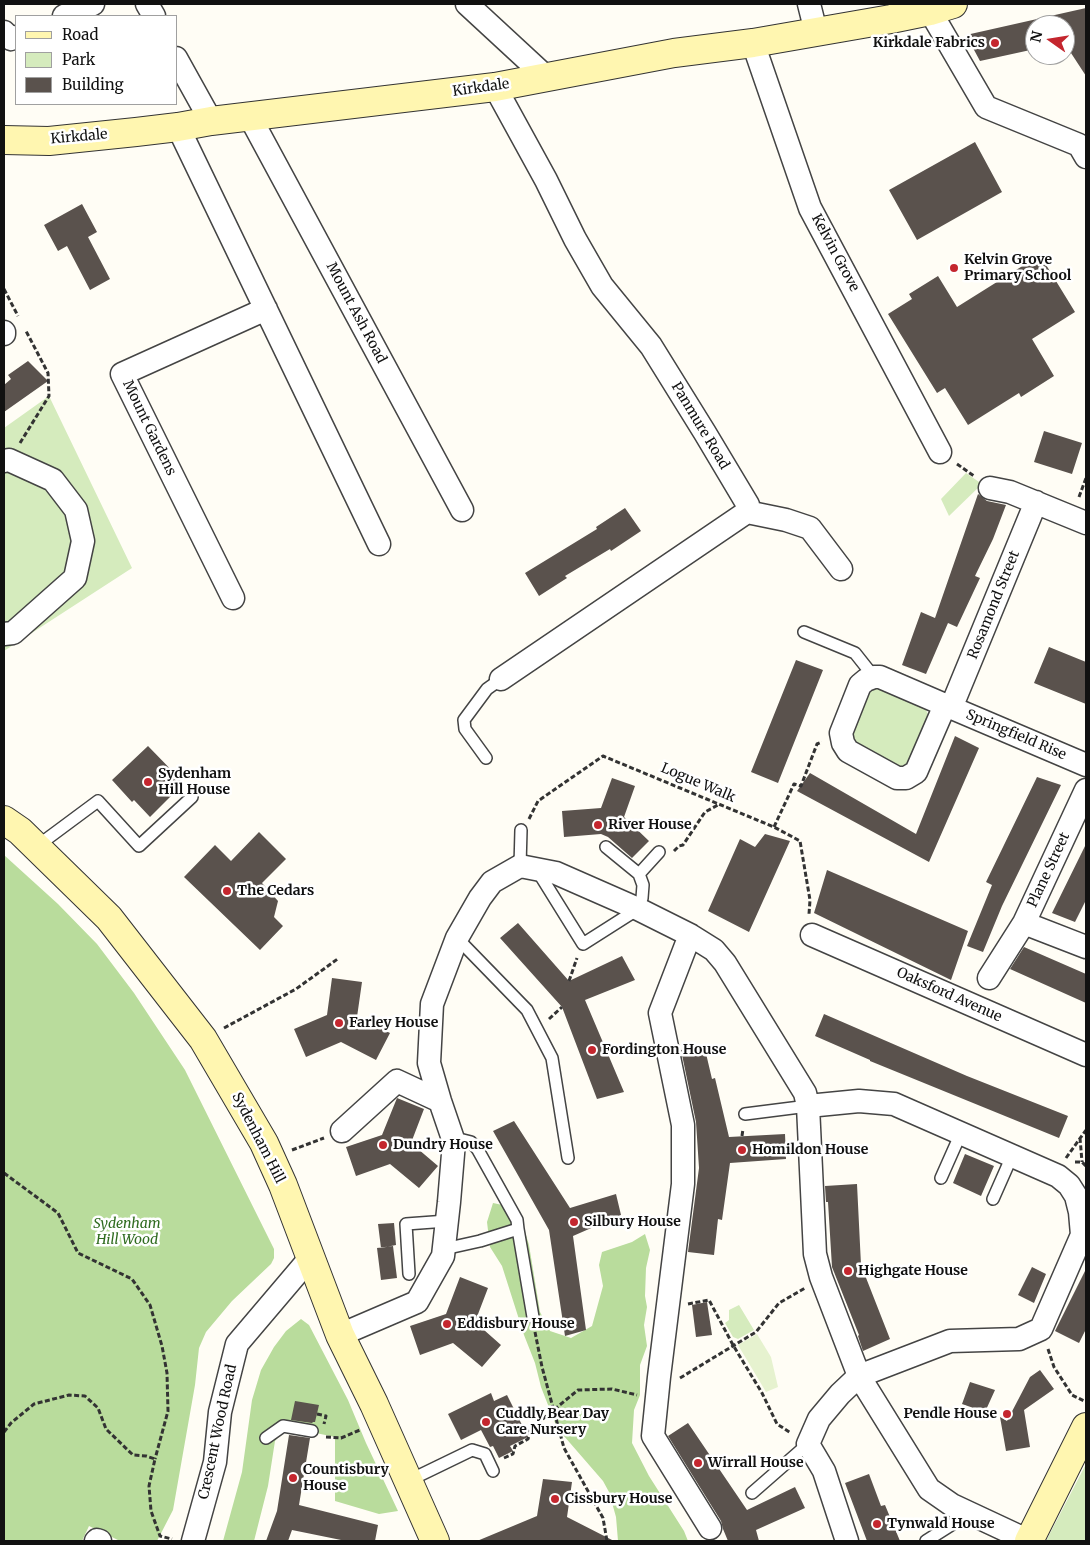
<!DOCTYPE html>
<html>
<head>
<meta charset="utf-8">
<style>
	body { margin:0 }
	#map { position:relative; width:1090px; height:1545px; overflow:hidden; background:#fffdf5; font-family:Merriweather,serif }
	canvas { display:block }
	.frame { position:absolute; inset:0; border:5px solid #111; pointer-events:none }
	.legend { position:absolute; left:15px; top:15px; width:162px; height:90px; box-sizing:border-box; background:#fff; border:1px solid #a0a0a0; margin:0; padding:6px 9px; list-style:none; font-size:15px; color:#111 }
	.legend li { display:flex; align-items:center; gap:10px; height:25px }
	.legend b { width:25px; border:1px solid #a0a0a0 }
	.north { position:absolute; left:1025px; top:15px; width:50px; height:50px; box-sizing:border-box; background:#fff; border:1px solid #a0a0a0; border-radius:50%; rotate:283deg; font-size:14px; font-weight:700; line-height:20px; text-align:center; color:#111 }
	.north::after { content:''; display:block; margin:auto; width:18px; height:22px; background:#c4262e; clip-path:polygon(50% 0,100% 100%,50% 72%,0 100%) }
</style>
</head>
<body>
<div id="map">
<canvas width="1090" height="1545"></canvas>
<div class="frame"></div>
<ul class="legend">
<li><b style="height:6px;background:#fff6b0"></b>Road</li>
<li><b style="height:14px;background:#d5ebbd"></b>Park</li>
<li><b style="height:14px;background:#5a524d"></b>Building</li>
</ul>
<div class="north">N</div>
</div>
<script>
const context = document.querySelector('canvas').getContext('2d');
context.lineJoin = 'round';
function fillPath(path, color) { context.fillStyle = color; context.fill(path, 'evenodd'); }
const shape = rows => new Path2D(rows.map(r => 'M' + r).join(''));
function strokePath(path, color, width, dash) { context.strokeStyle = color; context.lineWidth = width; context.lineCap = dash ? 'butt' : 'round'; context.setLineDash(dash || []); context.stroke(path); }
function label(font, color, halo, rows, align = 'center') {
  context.font = font + ' Merriweather,serif'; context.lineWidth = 5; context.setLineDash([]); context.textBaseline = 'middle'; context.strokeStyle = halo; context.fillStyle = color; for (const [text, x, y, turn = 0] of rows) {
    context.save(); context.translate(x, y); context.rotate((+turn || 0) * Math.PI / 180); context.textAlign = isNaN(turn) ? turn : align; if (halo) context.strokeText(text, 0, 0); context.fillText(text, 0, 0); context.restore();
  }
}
fillPath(shape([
	[49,396,132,568,4,651,4,428],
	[966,473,982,484,949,516,941,499],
	[876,689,884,690,925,708,929,716,908,764,902,766,895,766,857,743,852,737,852,730,865,696,870,691],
	[739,1305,754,1330,738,1339,733,1337,725,1323,729,1320,729,1310],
	[1086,1464,1086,1541,1046,1541]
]), '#d5ebbd');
fillPath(shape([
	[4,855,58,904,97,944,134,993,185,1070,274,1249,274,1258,271,1264,232,1301,206,1332,199,1348,195,1385,173,1510,157,1541,120,1541,89,1526,82,1541,4,1541],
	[493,1203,512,1207,523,1225,529,1245,540,1312,550,1331,571,1338,592,1326,603,1286,599,1265,602,1252,632,1242,645,1234,650,1250,646,1268,645,1296,647,1307,644,1325,647,1346,640,1365,640,1395,634,1410,632,1443,649,1476,684,1531,688,1541,618,1541,616,1517,609,1492,603,1481,557,1428,541,1387,535,1363,524,1335,502,1266,490,1247,487,1222],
	[301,1319,309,1325,348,1400,366,1443,398,1511,379,1514,335,1501,335,1437,287,1427,275,1441,268,1486,254,1541,223,1541,242,1472,252,1400,261,1370,274,1347,286,1331]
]), '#b9dc9c');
fillPath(shape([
	[757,1334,771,1357,778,1387,766,1392,738,1345]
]), '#e6f2cf');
fillPath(shape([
	[1086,8,1086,76,1071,53,1065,55,1065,25,1035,25,1035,49,980,61,966,35],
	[1037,55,1064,55,1038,61],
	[975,142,1002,192,917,240,889,190],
	[82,204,97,232,88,237,110,279,90,290,67,246,58,251,44,225],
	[1040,255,1075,312,1032,339,1054,376,1021,397,1019,393,968,425,945,388,937,393,888,314,912,299,909,294,938,276,957,307],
	[28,361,48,381,4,412,4,385,11,379,8,375],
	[1044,431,1082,443,1072,474,1034,462],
	[978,494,987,501,1006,505,993,539,975,576,980,578,957,627,948,623,926,674,902,665,921,612,935,618],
	[625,508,641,531,611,551,610,549,565,576,567,578,539,596,525,573,597,529,596,527],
	[1049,647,1086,662,1086,704,1034,683],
	[796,660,823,670,778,783,751,772],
	[955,736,979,748,929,862,797,791,810,773,916,834],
	[148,746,184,783,150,817,134,800,132,802,112,780],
	[1037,777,1061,785,1002,906,983,952,967,946,992,885,986,882],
	[612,778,635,786,624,817,649,841,632,858,608,837,601,834,564,837,562,811,601,808],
	[259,832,286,859,262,883,278,901,274,917,283,926,260,950,184,877,215,845,231,861],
	[765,834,790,841,749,932,708,911,740,839,755,847],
	[1086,844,1086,900,1075,922,1052,913],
	[827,870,968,931,951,980,814,913],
	[518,923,569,981,622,956,635,980,585,1000,624,1092,597,1099,562,1007,500,938],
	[1024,947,1086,974,1086,1003,1010,969],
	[332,978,362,982,357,1017,390,1033,376,1060,341,1042,306,1057,294,1029,327,1015],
	[824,1014,967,1076,1068,1116,1059,1138,870,1061,870,1060,815,1036],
	[704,1045,712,1079,715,1078,729,1137,785,1134,786,1159,730,1163,722,1220,718,1219,714,1255,688,1252,699,1168,696,1122,681,1050],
	[397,1098,424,1109,411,1143,438,1166,419,1188,390,1164,356,1176,346,1147,382,1135],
	[514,1121,570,1208,616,1194,621,1215,573,1236,586,1330,565,1336,549,1230,493,1131],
	[965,1154,994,1166,981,1196,953,1183],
	[857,1184,861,1265,890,1339,863,1351,858,1336,859,1335,832,1267,828,1202,826,1202,825,1186],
	[394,1223,396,1245,381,1248,378,1224],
	[393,1246,397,1278,381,1280,377,1248],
	[1032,1267,1046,1274,1034,1303,1018,1295],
	[1086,1269,1086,1329,1079,1343,1055,1331],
	[460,1277,488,1288,475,1322,501,1345,482,1367,453,1343,420,1355,410,1326,446,1314],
	[707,1302,712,1335,696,1337,692,1305],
	[1040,1370,1054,1389,1024,1410,1030,1447,1006,1451,1000,1417,1007,1421,1030,1377],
	[970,1382,995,1390,985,1412,962,1404],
	[491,1393,494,1401,507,1395,528,1437,510,1446,513,1451,499,1458,493,1446,490,1447,481,1430,461,1440,448,1414],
	[295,1401,319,1405,315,1422,313,1422,312,1423,291,1420],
	[688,1423,747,1510,795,1487,805,1508,756,1530,759,1541,728,1541,723,1529,721,1521,668,1436],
	[289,1435,310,1438,299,1505,378,1525,375,1541,346,1541,292,1530,288,1541,266,1541,277,1511],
	[869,1474,881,1506,885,1505,900,1541,867,1541,845,1483],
	[543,1479,572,1482,567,1517,614,1541,477,1541,537,1516]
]), '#5a524d');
const lane = shape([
	[804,632,855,653,874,677],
	[486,758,465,729,464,720,487,689,501,679],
	[36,847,98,801,139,846,192,797],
	[520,866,521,830],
	[537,870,583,944,638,909,642,898,643,885,639,874,606,847],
	[639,874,659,852],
	[457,938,527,1010,552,1058,568,1158],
	[745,1114,808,1106],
	[941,1178,961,1133],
	[993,1199,1012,1156],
	[518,1229,533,1317],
	[444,1249,480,1241,518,1229,517,1220,478,1150,471,1142,463,1140,454,1142],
	[409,1274,406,1224,447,1221],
	[266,1438,283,1426,312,1431],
	[408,1481,472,1450,485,1454,493,1471],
	[752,1493,808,1444],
	[926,1541,970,1513]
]);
const street = shape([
	[147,4,154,16],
	[467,4,546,77],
	[809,4,816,32],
	[930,11,986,107,1079,145,1086,157],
	[64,16,93,4],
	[4,32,11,39,16,37],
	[753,43,810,208,940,452],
	[176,58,211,121],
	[495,87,546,180,575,239,602,286,651,346,705,433,748,505,747,512,501,679],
	[250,117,462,510],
	[178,127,379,544],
	[4,332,4,334],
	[4,461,9,460,53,480,76,510,83,541,75,578,13,633,4,634],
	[990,488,1010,492,1086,523],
	[747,512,786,520,810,528,841,569],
	[233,598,122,374,266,309],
	[874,677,880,677,945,705,916,772,906,778,897,778,848,751,843,743,841,733,860,685,866,680,874,677],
	[945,705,1086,765],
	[951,708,1036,502],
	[1086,790,1024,923,1086,947],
	[690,935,660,1013,683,1125,683,1184,659,1377,653,1436,710,1528],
	[812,935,1086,1055],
	[989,978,1024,923],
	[808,1106,859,1101,894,1104,1058,1176,1069,1185,1076,1196,1080,1212,1082,1235,1041,1329,1019,1339,950,1341,859,1376,840,1394,819,1419,808,1444,824,1471,847,1541],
	[342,1131,397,1081,440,1101],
	[340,1335,417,1302,443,1256,449,1202,454,1142,440,1101,429,1063,432,1004,457,938,480,898,492,882,520,866,556,873,638,909,690,935,714,950,725,963,805,1093,808,1106,815,1254,821,1277,859,1376,929,1489,952,1505,1029,1541],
	[96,1541,97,1540,100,1541],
	[193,1541,215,1462,220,1412,237,1344,310,1258]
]);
const secondary = shape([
	[4,140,49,141,136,132,178,127,211,121,495,87,674,53,753,43,891,19,930,11,953,4],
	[4,820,20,831,109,918,203,1039,264,1143,283,1185,340,1335,374,1404,435,1541],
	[1029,1541,1086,1427]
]);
strokePath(lane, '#444', 14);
strokePath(street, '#444', 25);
strokePath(secondary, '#333', 30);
strokePath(shape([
	[4,289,18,316],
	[20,443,49,396,48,373,26,331],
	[957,464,974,476],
	[1079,497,1086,478],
	[529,819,538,801,603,756,774,827,800,841,810,900,809,914],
	[774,827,794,784,801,786,817,744,822,742],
	[674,851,679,846,683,845,705,812,718,805],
	[569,981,577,958],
	[549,1019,562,1007],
	[224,1028,296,989,339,958],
	[742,1136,743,1129],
	[1080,1138,1082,1162],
	[292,1150,324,1138],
	[1066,1158,1086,1130],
	[1075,1162,1082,1162,1086,1166],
	[4,1173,58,1213,78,1253,132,1279,150,1305,162,1346,167,1373,168,1411,155,1459],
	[688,1304,709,1300,733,1345,762,1393,777,1424,791,1433],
	[535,1332,542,1367,564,1448,603,1518,607,1541],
	[1048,1349,1054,1367,1072,1395,1086,1402],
	[680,1378,756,1332,779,1303,805,1288],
	[317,1414,326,1416,324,1424],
	[4,1432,11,1423,34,1404,69,1395,85,1396,98,1408,106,1429,133,1455,146,1456,155,1459,149,1486,151,1511,160,1536,172,1539],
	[326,1437,341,1438,360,1430],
	[504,1458,513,1454,515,1446,528,1439,529,1436,528,1431,578,1390,612,1389,637,1395]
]), '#333', 3, [5, 2.5]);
strokePath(lane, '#fff', 11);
strokePath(street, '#fff', 22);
strokePath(secondary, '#fff6b0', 28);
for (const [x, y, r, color] of [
	[995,43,5,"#c4262e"],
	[954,268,5,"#c4262e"],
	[148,782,5,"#c4262e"],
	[598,825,5,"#c4262e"],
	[227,891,5,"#c4262e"],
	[339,1023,5,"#c4262e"],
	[592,1050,5,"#c4262e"],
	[383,1145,5,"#c4262e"],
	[742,1150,5,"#c4262e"],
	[574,1222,5,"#c4262e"],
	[848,1271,5,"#c4262e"],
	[447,1324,5,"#c4262e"],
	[1007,1414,5,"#c4262e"],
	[486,1422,5,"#c4262e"],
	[698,1463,5,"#c4262e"],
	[293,1478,5,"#c4262e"],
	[555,1499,5,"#c4262e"],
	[877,1524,5,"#c4262e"]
]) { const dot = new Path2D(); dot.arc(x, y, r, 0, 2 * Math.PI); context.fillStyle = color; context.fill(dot); strokePath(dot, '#fff', 2); }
label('bold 14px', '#111', '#fff', [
	["Kirkdale Fabrics",985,43,"right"],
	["Kelvin Grove",964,260],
	["Primary School",964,276],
	["Sydenham",158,774],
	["Hill House",158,790],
	["River House",608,825],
	["The Cedars",237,891],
	["Farley House",349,1023],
	["Fordington House",602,1050],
	["Dundry House",393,1145],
	["Homildon House",752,1150],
	["Silbury House",584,1222],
	["Highgate House",858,1271],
	["Eddisbury House",457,1324],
	["Cuddly Bear Day",496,1414],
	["Care Nursery",496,1430],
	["Pendle House",997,1414,"right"],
	["Wirrall House",708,1463],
	["Countisbury",303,1470],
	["House",303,1486],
	["Cissbury House",565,1499],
	["Tynwald House",887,1524]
], 'left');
label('14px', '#111', '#fff', [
	["Kirkdale",481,88,-8],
	["Kirkdale",79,137,-5],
	["Kelvin Grove",835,253,62],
	["Mount Ash Road",356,313,62],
	["Panmure Road",700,426,59],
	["Mount Gardens",149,428,64],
	["Rosamond Street",994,605,-68],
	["Springfield Rise",1016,735,23],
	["Logue Walk",698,783,23],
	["Plane Street",1049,870,-65],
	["Oaksford Avenue",949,995,24],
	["Sydenham Hill",258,1138,63],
	["Crescent Wood Road",218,1432,-78]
]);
label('italic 14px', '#2f6b1f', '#fff', [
	["Sydenham",127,1224],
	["Hill Wood",127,1240]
]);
</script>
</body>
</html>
